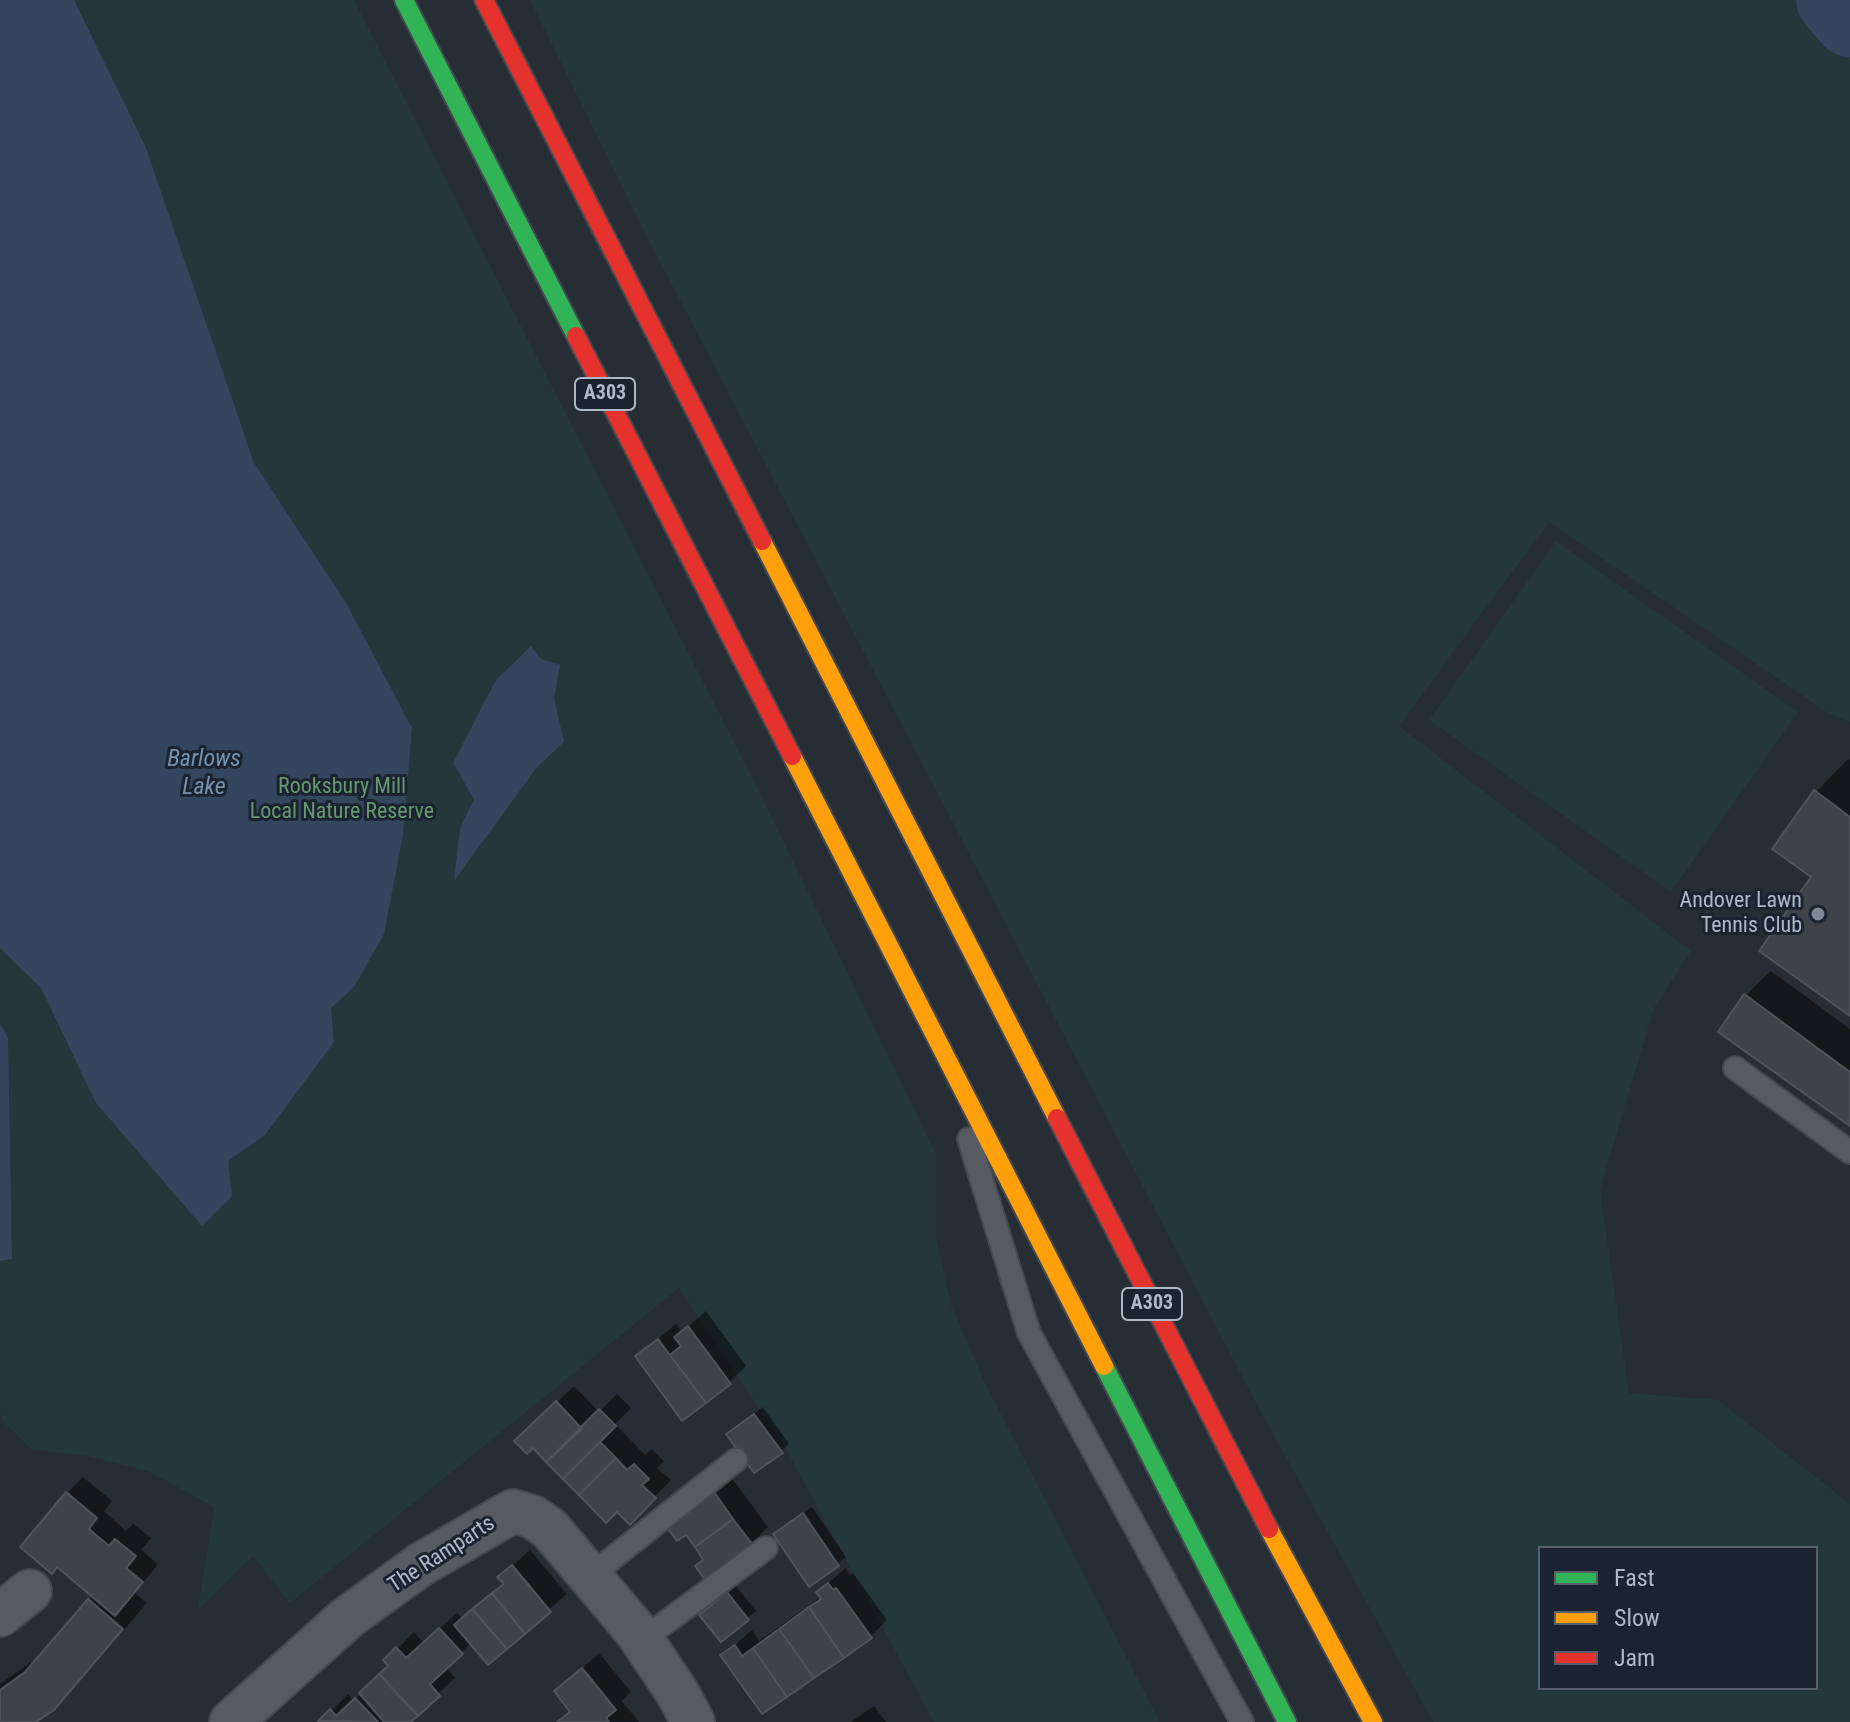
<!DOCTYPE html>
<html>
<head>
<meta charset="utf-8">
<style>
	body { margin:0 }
	#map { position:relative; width:1850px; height:1722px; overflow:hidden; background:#272d34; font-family:"Roboto Condensed",sans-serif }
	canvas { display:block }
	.legend { position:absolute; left:1538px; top:1546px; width:280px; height:144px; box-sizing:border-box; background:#1a232f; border:2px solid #565f6b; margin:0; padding:10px 14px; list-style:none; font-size:24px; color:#afb9c6 }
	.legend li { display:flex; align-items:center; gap:16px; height:40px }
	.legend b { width:40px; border:2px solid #565f6b }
</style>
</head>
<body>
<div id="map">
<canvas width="1850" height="1722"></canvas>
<ul class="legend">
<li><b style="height:10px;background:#30b455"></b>Fast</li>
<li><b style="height:10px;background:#ff9f0a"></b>Slow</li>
<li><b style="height:10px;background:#e5322d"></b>Jam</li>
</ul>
</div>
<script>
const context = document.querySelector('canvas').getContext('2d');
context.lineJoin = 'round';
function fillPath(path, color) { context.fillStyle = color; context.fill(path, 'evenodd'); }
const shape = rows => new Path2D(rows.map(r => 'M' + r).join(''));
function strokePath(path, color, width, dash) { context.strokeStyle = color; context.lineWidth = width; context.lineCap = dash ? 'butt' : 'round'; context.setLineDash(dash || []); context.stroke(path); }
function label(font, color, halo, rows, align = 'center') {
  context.font = font + ' "Roboto Condensed",sans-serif'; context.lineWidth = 6; context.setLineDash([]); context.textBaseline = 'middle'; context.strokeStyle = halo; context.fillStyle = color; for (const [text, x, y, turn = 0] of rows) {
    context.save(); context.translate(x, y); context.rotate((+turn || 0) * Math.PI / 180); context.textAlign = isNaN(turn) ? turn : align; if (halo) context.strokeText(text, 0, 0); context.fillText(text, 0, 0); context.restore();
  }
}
fillPath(shape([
	[0,0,354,0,754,781,936,1154,936,1237,951,1305,986,1385,1160,1722,934,1722,785,1447,679,1288,290,1603,253,1556,198,1610,214,1507,148,1471,84,1455,32,1450,4,1423,0,1413],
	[530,0,1850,0,1850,722,1828,713,1549,522,1399,726,1691,951,1654,1008,1600,1190,1629,1393,1718,1400,1850,1504,1850,1722,1433,1722,1256,1403,648,239],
	[1816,1548,1816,1688,1540,1688,1540,1548],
	[1556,541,1798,712,1671,892,1429,720]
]), '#24373a');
fillPath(shape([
	[0,0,74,0,146,148,254,463,345,601,412,728,403,835,384,934,354,987,331,1008,334,1042,265,1135,228,1161,232,1196,202,1226,96,1103,41,988,0,948],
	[531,646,541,659,560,665,554,698,564,742,537,767,454,881,460,828,474,799,453,763,496,680],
	[0,1024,8,1038,12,1259,0,1261]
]), '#33465e');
fillPath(shape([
	[1848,759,1850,760,1850,1014,1814,877,1816,792],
	[1771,971,1850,1029,1850,1124,1746,995],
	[706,1311,746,1366,730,1382,682,1418,637,1356,676,1324,682,1332],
	[574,1386,599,1412,617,1394,631,1408,615,1424,645,1455,652,1449,664,1461,657,1468,671,1480,630,1522,533,1445,517,1441],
	[763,1407,789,1444,781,1451,728,1434],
	[83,1477,112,1501,104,1511,126,1531,133,1524,151,1538,141,1550,158,1564,135,1593,147,1603,79,1682,53,1708,33,1722,0,1722,0,1684,43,1654,94,1595,67,1493],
	[731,1477,768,1527,752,1543,705,1558,686,1510],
	[812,1507,846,1557,810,1584,776,1534],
	[530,1550,567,1594,488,1662,472,1642,446,1667,455,1678,408,1722,321,1722,348,1694,354,1701,391,1665,386,1660,414,1632,424,1643,457,1613,463,1619,505,1582,500,1577],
	[845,1568,850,1575,853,1573,887,1620,870,1637,762,1712,723,1656,752,1630,759,1641,822,1596,819,1592],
	[736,1586,756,1611,721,1640,709,1608],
	[599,1653,631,1692,622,1701,639,1722,559,1722,571,1710,556,1692],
	[874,1706,886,1722,851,1722]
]), '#0007');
strokePath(shape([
	[1832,0,1850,21]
]), '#33465e', 72);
const building = shape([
	[1814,790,1850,817,1850,1016,1759,951,1811,877,1772,849,1814,790],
	[1744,994,1850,1072,1850,1126,1718,1032,1744,994],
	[688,1326,731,1384,706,1403,670,1355,681,1346,674,1337,688,1326],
	[658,1339,706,1403,682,1421,635,1356,658,1339],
	[556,1401,582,1429,546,1462,533,1448,527,1454,514,1441,556,1401],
	[599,1409,616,1426,563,1479,546,1462,599,1409],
	[754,1414,783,1453,754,1473,726,1434,754,1414],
	[600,1442,616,1458,579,1495,563,1479,600,1442],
	[616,1458,627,1470,634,1464,649,1479,642,1485,656,1498,630,1525,617,1512,606,1523,579,1495,616,1458],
	[66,1492,97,1518,89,1529,109,1546,115,1539,136,1556,126,1568,143,1582,115,1616,57,1567,52,1574,20,1547,66,1492],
	[714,1492,733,1519,695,1547,686,1535,677,1541,667,1527,714,1492],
	[803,1513,839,1566,809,1587,773,1534,803,1513],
	[733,1519,753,1545,705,1580,695,1566,703,1560,695,1547,733,1519],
	[512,1565,551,1612,525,1634,492,1593,504,1584,497,1577,512,1565],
	[828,1583,833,1590,836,1588,872,1638,844,1658,809,1607,821,1599,816,1592,828,1583],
	[727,1592,749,1620,721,1642,699,1615,727,1592],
	[492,1593,525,1634,507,1649,472,1609,492,1593],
	[88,1599,123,1629,54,1710,36,1722,0,1722,0,1690,25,1672,88,1599],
	[809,1607,844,1658,814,1678,779,1629,809,1607],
	[472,1609,507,1649,488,1665,454,1625,472,1609],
	[439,1628,463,1654,430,1684,440,1696,418,1716,379,1674,388,1666,383,1660,396,1647,406,1658,439,1628],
	[779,1629,814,1678,787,1697,753,1648,779,1629],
	[735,1645,742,1656,753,1648,787,1697,762,1714,720,1655,735,1645],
	[582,1668,616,1710,606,1718,609,1722,557,1722,570,1712,554,1691,582,1668],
	[379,1674,418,1716,411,1722,384,1722,359,1693,379,1674],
	[355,1698,378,1722,318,1721,330,1709,336,1716,355,1698]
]);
fillPath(building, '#3e434a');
strokePath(building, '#4e545c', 2);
const lane = shape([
	[1735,1068,1850,1152],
	[969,1139,1029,1333,1242,1722],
	[590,1576,736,1460],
	[642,1640,766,1548]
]);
const street = shape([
	[0,1615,30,1591],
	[231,1722,347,1618,420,1565,513,1511,533,1517,550,1529,636,1631,677,1692,693,1722]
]);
const fast = shape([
	[404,0,576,336],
	[1104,1366,1287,1722]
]);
const slow = shape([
	[762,541,1057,1118],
	[792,756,1104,1366],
	[1269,1529,1373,1722]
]);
const jam = shape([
	[484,0,762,541],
	[576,336,792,756],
	[1057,1118,1269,1529]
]);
strokePath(lane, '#44494f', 26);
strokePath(street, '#44494f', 46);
strokePath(fast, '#43494f', 22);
strokePath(slow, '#43494f', 22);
strokePath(jam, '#43494f', 22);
strokePath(lane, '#565b62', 22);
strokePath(street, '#565b62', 42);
strokePath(fast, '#30b455', 18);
strokePath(slow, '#ff9f0a', 18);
strokePath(jam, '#e5322d', 18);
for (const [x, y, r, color] of [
	[1818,914,8,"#7f8893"]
]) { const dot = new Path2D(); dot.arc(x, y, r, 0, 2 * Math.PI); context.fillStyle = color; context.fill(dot); strokePath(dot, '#1a232f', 3); }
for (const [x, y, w] of [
	[605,394,60],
	[1152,1304,60]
]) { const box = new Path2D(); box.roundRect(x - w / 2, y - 16, w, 32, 6); context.fillStyle = '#1a232f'; context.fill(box); strokePath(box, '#afb9c6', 2); }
label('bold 20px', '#afb9c6', null, [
	["A303",605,394],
	["A303",1152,1304]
]);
label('22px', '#669870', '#1a232f', [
	["Rooksbury Mill",342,787],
	["Local Nature Reserve",342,812]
]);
label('22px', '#afb9c6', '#1a232f', [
	["Andover Lawn",1802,901],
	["Tennis Club",1802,926]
], 'right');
label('22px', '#afb9c6', '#1a232f', [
	["The Ramparts",442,1555,-33]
]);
label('italic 24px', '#7690b0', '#1a232f', [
	["Barlows",204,760],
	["Lake",204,788]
]);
</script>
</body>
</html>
